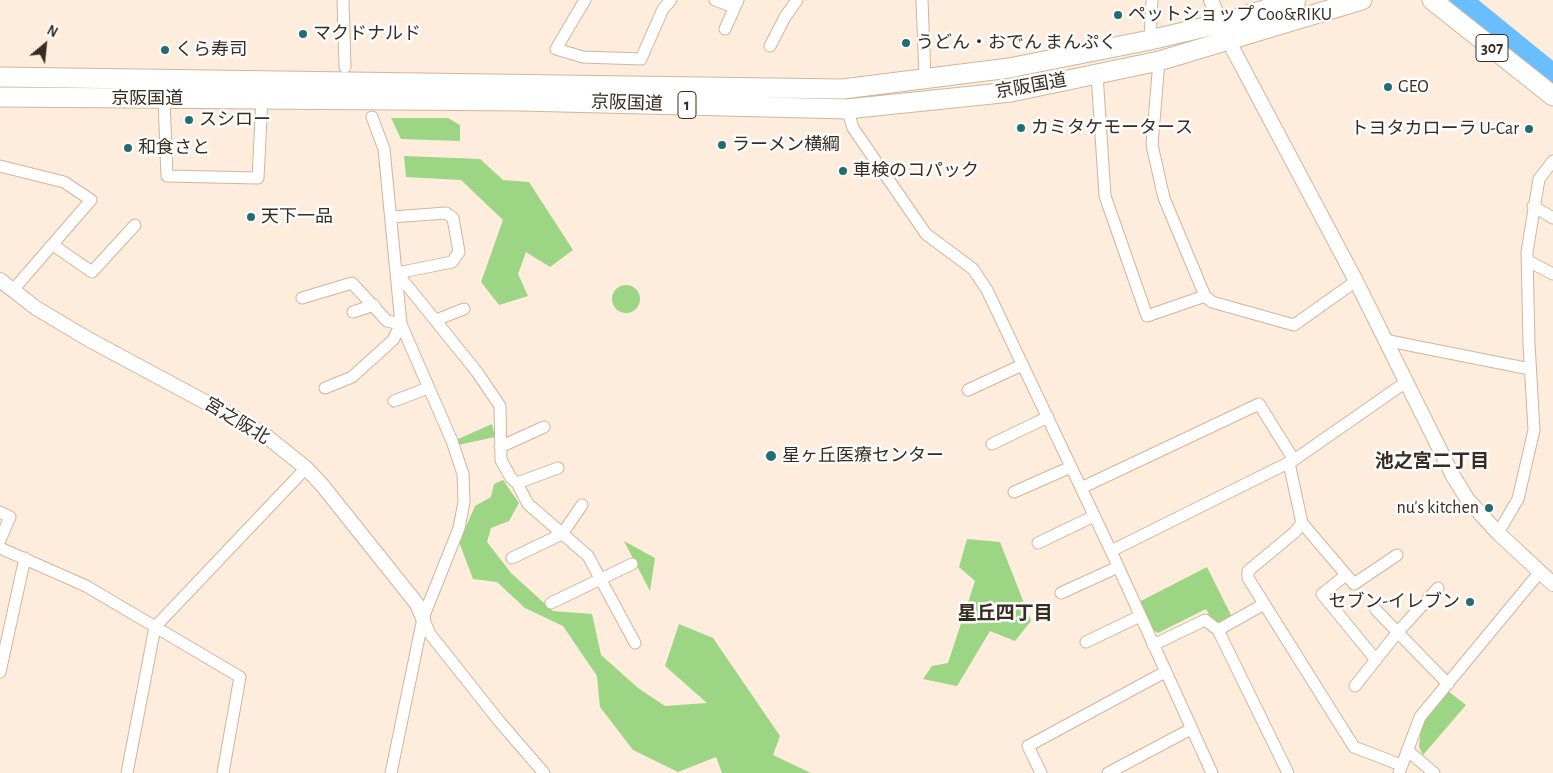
<!DOCTYPE html>
<html>
<head>
<meta charset="utf-8">
<style>
	body { margin:0 }
	#map { position:relative; width:1553px; height:773px; overflow:hidden; background:#feeddc; font-family:"Alegreya Sans",sans-serif }
	canvas { display:block }
	.north { position:absolute; left:20px; top:20px; width:50px; height:50px; -webkit-text-stroke:4px #fdfdfd; paint-order:stroke; rotate:28deg; font-size:14px; font-weight:700; line-height:20px; text-align:center; color:#362c21 }
	.north::after { content:''; display:block; margin:auto; width:18px; height:22px; background:#362c21; clip-path:polygon(50% 0,100% 100%,50% 72%,0 100%) }
</style>
</head>
<body>
<div id="map">
<canvas width="1553" height="773"></canvas>
<div class="north">N</div>
</div>
<script>
const context = document.querySelector('canvas').getContext('2d');
context.lineJoin = 'round';
function fillPath(path, color) { context.fillStyle = color; context.fill(path, 'evenodd'); }
const shape = rows => new Path2D(rows.map(r => 'M' + r).join(''));
function strokePath(path, color, width, dash) { context.strokeStyle = color; context.lineWidth = width; context.lineCap = dash ? 'butt' : 'round'; context.setLineDash(dash || []); context.stroke(path); }
function label(font, color, halo, rows, align = 'center') {
  context.font = font + ' "Alegreya Sans","Noto Sans JP",sans-serif'; context.lineWidth = 5; context.setLineDash([]); context.textBaseline = 'middle'; context.strokeStyle = halo; context.fillStyle = color; for (const [text, x, y, turn = 0] of rows) {
    context.save(); context.translate(x, y); context.rotate((+turn || 0) * Math.PI / 180); context.textAlign = isNaN(turn) ? turn : align; if (halo) context.strokeText(text, 0, 0); context.fillText(text, 0, 0); context.restore();
  }
}
fillPath(shape([
	[391,118,448,118,460,125,460,141,401,139],
	[404,156,480,159,503,180,529,182,573,250,550,267,526,252,518,274,528,296,499,305,481,282,503,220,461,180,406,177],
	'612 299a14 14 0 1 1 28 0a14 14 0 1 1-28 0Z',
	[492,424,495,437,458,445,458,439],
	[503,480,519,503,509,521,491,528,487,542,511,573,553,611,592,614,601,655,638,688,665,706,707,703,665,666,679,624,713,638,780,736,773,755,811,773,722,773,716,757,678,772,633,750,600,707,597,676,563,626,525,608,497,582,473,579,459,542,475,506,491,497,494,484],
	[967,539,1000,542,1031,621,1015,641,990,631,957,686,923,679,932,666,948,663,975,581,959,567],
	[624,541,655,558,650,591],
	[1207,567,1232,617,1219,623,1213,622,1206,609,1158,633,1151,629,1137,603],
	[1448,691,1466,705,1423,755,1419,747,1421,722]
]), '#9cd583');
strokePath(shape([
	[1461,0,1553,75]
]), '#68beff', 22);
const minor = shape([
	[343,0,345,67],
	[585,0,556,49,583,57,641,59,663,9,671,0],
	[715,0,734,7],
	[922,0,925,78],
	[725,29,738,0],
	[1150,40,1152,0],
	[770,46,785,17,797,0],
	[1159,61,1152,145,1164,198,1205,296,1212,302,1294,325,1356,281],
	[1097,74,1105,196,1147,316,1205,296],
	[164,99,167,176,258,178,262,98],
	[847,109,853,128,926,234,973,269,987,290,1111,551,1212,773],
	[372,117,384,149,401,324,452,441,463,474,464,502,459,528,423,618,391,773],
	[0,166,64,182,91,200,13,290],
	[1533,206,1553,218],
	[392,217,446,213,453,218,459,252,452,262,397,273,477,372,500,406,501,460,511,478,517,483,528,504,588,556,635,643],
	[53,245,92,272,135,225],
	[1528,261,1553,274],
	[302,298,352,283,387,321,401,324,393,340,352,377,325,388],
	[353,312,374,305],
	[436,320,464,309],
	[1384,340,1530,369],
	[968,390,1022,365],
	[394,401,428,388],
	[992,444,1048,417],
	[500,447,544,427],
	[1289,463,1302,523,1295,532,1248,571,1248,578,1354,747,1401,765],
	[517,483,558,468],
	[1081,488,1259,404,1294,460],
	[1014,492,1071,467],
	[0,512,10,517,0,540],
	[1302,523,1354,584,1397,555],
	[1498,533,1518,499,1534,430,1529,344,1527,252,1539,179,1553,161],
	[1038,543,1094,516],
	[0,548,86,586,240,677,223,773],
	[1111,551,1294,460,1406,382],
	[512,558,562,534,582,505],
	[1346,575,1322,594,1376,660],
	[1061,593,1118,567],
	[551,603,632,564],
	[1376,610,1448,684],
	[423,618,430,634,499,721,544,773],
	[1218,630,1264,604],
	[1086,642,1140,616],
	[1153,645,1205,620,1218,630,1288,773],
	[0,672,25,558],
	[1355,686,1397,633,1438,588],
	[1407,750,1434,773],
	[127,773,155,627,306,468],
	[1041,773,1028,746,1165,672],
	[1108,773,1191,729],
	[1399,773,1420,717,1539,573]
]);
const tertiary = shape([
	[1211,0,1228,40,1356,281,1453,476,1468,500,1498,533,1553,584],
	[0,280,36,308,88,339,261,432,306,468,322,485,417,604,423,618]
]);
const trunk = shape([
	[1432,0,1553,96],
	[0,77,843,89,1009,68,1150,40,1222,23,1296,0],
	[0,97,521,101,847,109,1011,92,1159,61,1362,0]
]);
strokePath(minor, '#d0b59b', 13);
strokePath(tertiary, '#d0b59b', 16);
strokePath(trunk, '#d0b59b', 21);
strokePath(minor, '#fff', 11);
strokePath(tertiary, '#fff', 14);
strokePath(trunk, '#fff', 19);
for (const [x, y, r, color] of [
	[1118,15,5,"#216d70"],
	[303,34,5,"#216d70"],
	[906,43,5,"#216d70"],
	[165,50,5,"#216d70"],
	[1388,87,5,"#216d70"],
	[189,120,5,"#216d70"],
	[1021,128,5,"#216d70"],
	[1529,129,5,"#216d70"],
	[722,145,5,"#216d70"],
	[128,148,5,"#216d70"],
	[843,171,5,"#216d70"],
	[251,217,5,"#216d70"],
	[771,456,6,"#216d70"],
	[1489,508,5,"#216d70"],
	[1470,602,5,"#216d70"]
]) { const dot = new Path2D(); dot.arc(x, y, r, 0, 2 * Math.PI); context.fillStyle = color; context.fill(dot); strokePath(dot, '#fdfdfd', 2); }
for (const [x, y, w] of [
	[1492,48,32],
	[687,105,18]
]) { const box = new Path2D(); box.roundRect(x - w / 2, y - 13.5, w, 27, 4); context.fillStyle = '#fdfdfd'; context.fill(box); strokePath(box, '#362c21', 1); }
label('bold 16px', '#362c21', null, [
	["307",1492,48],
	["1",687,105]
]);
label('18px', '#362c21', '#fdfdfd', [
	["ペットショップ Coo&RIKU",1128,15],
	["マクドナルド",313,34],
	["うどん・おでん まんぷく",916,43],
	["くら寿司",175,50],
	["GEO",1398,87],
	["スシロー",199,120],
	["カミタケモータース",1031,128],
	["トヨタカローラ U-Car",1519,129,"right"],
	["ラーメン横綱",732,145],
	["和食さと",138,148],
	["車検のコパック",853,171],
	["天下一品",261,217],
	["星ヶ丘医療センター",782,456],
	["nu's kitchen",1479,508,"right"],
	["セブン-イレブン",1460,602,"right"]
], 'left');
label('18px', '#362c21', '#fdfdfd', [
	["京阪国道",1031,86,-10],
	["京阪国道",147,99],
	["京阪国道",627,103,2],
	["宮之阪北",237,421,31]
]);
label('bold 19px', '#362c21', '#fdfdfd', [
	["池之宮二丁目",1432,461],
	["星丘四丁目",1005,613]
]);
</script>
</body>
</html>
